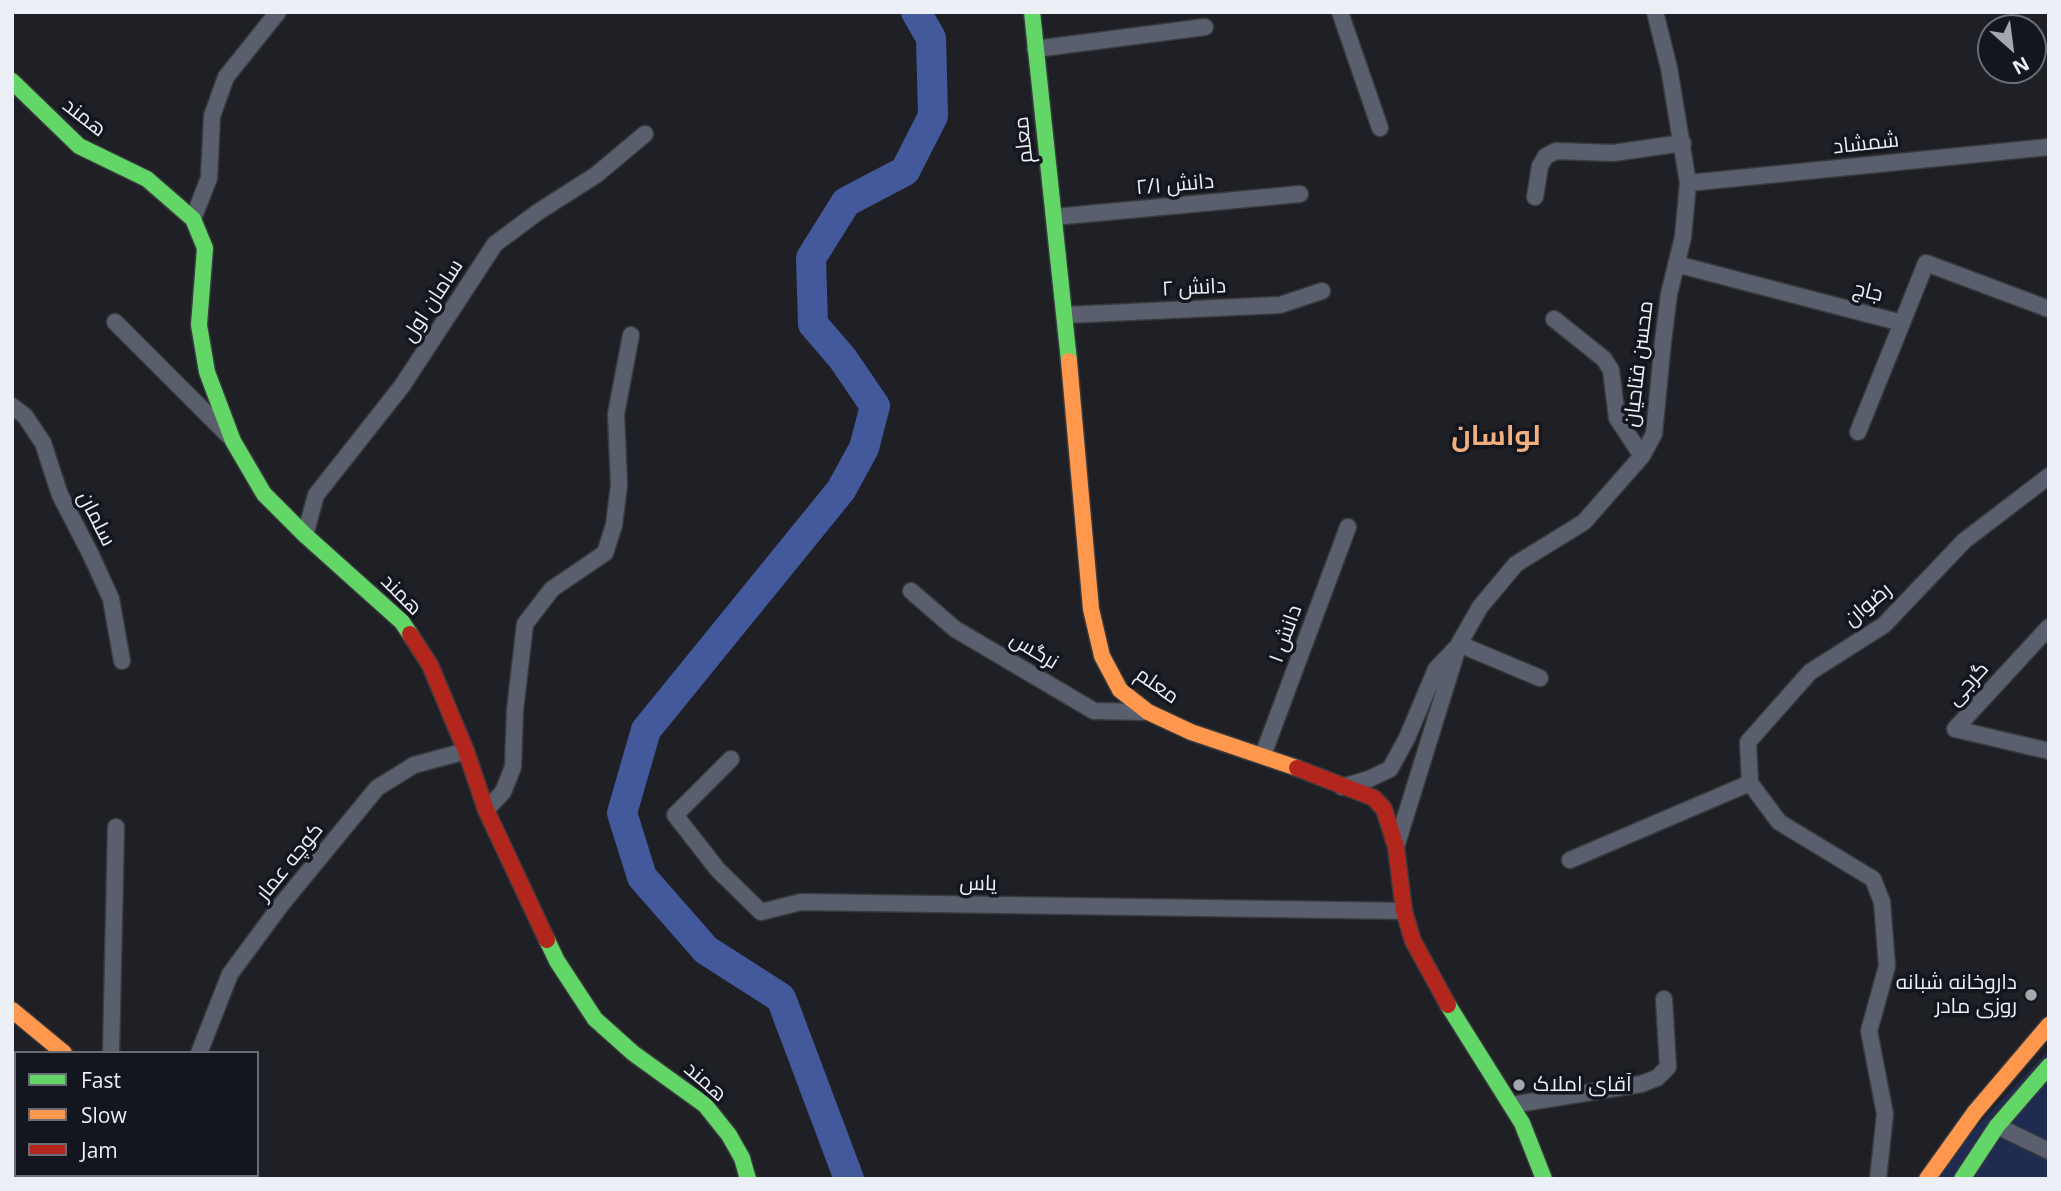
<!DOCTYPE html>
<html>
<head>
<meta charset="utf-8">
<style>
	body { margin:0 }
	#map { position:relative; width:2061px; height:1191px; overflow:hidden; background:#1f2025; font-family:"Open Sans",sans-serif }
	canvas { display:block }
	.frame { position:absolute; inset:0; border:14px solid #eceff5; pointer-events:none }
	.legend { position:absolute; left:14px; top:1051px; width:245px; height:126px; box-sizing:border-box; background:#13161f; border:2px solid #6a6d75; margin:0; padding:9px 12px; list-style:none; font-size:21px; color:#eceff5 }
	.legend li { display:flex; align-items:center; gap:14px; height:35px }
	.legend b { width:35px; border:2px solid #6a6d75 }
	.north { position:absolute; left:1977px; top:14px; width:70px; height:70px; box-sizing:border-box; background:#13161f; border:2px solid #6a6d75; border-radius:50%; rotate:152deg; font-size:19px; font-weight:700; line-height:28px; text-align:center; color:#eceff5 }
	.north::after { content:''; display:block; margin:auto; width:24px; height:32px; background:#a4a7ac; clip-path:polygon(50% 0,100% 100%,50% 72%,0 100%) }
</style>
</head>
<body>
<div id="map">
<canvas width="2061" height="1191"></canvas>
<div class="frame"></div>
<ul class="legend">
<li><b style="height:9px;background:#63d668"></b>Fast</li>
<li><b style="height:9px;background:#ff974d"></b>Slow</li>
<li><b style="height:9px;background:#b3261e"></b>Jam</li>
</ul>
<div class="north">N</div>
</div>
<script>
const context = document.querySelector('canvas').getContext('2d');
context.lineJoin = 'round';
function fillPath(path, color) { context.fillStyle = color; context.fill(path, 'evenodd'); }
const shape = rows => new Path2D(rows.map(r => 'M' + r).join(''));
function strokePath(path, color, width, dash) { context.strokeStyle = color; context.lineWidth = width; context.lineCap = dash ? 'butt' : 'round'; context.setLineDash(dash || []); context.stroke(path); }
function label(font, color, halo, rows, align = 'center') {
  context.font = font + ' "Open Sans",Cairo,sans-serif'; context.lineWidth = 7; context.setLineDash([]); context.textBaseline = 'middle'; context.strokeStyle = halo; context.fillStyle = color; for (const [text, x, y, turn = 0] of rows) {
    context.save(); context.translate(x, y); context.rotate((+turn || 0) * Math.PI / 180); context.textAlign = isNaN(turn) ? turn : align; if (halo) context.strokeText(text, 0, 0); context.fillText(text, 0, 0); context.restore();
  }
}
fillPath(shape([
	[2049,1050,2049,1179,1927,1179]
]), '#1f2b51');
strokePath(shape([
	[849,1179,781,998,706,950,642,877,622,813,646,730,841,490,864,448,875,406,843,359,813,324,811,258,846,202,905,171,933,116,931,38,916,12]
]), '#43599b', 30);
const street = shape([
	[1340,12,1380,128],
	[1035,49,1205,27],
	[1688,183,2049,147],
	[1535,197,1540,166,1546,156,1556,151,1613,153,1683,143],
	[1054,217,1300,194],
	[193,219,209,178,212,116,226,77,278,12],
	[1676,264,1902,323,1926,263,2049,309],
	[1065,315,1280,305,1322,291],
	[1554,319,1604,359,1611,370,1617,418,1642,456],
	[115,322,229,436],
	[12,406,25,416,43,443,60,495,91,555,111,599,122,661],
	[1858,432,1902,323],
	[305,535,316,495,402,386,495,244,538,212,596,175,645,134],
	[911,591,955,629,1094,711,1148,712],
	[2049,627,1955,729,2049,751],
	[1459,644,1540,678],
	[1263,755,1348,527],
	[731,759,675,815,718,870,761,912,801,902,1404,911],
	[1750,783,1779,822,1873,879,1882,902,1887,966,1869,1031,1885,1114,1878,1179],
	[1750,783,1748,742,1810,672,1884,625,1964,541,2049,476],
	[1342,787,1369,779,1390,769,1407,738,1436,669,1455,649],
	[486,810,503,792,513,767,515,710,525,624,552,589,605,553,614,525,619,485,616,414,631,335],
	[1396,847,1459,644,1480,607,1516,564,1584,522,1642,456,1654,434,1663,341,1669,294,1683,237,1688,183,1669,68,1655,12],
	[1570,860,1750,783],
	[111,1053,116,827],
	[199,1053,230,974,281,905,377,788,414,765,466,751],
	[1511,1105,1641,1084,1657,1078,1668,1067,1664,999],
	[1997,1126,2049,1151],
	[199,1179,200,1175]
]);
const fast = shape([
	[1032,12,1069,361],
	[12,81,79,146,147,179,193,219,205,248,199,325,207,372,233,441,264,494,305,535,402,622,410,634],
	[547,940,557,961,595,1019,633,1053,705,1105,729,1135,742,1158,748,1179],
	[1448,1005,1522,1123,1544,1179],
	[226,1175,232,1179],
	[1962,1179,1997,1126,2049,1066]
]);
const slow = shape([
	[1069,361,1091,609,1102,656,1120,690,1148,712,1191,732,1297,768],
	[12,1010,64,1053],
	[1927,1179,1975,1112,2049,1025]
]);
const jam = shape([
	[410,634,430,665,466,751,486,810,547,940],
	[1297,768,1374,798,1384,809,1396,847,1404,911,1413,941,1448,1005]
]);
strokePath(street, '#383a3d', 19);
strokePath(fast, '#383a3d', 19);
strokePath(slow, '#383a3d', 19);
strokePath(jam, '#383a3d', 19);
strokePath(street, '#5a5f6e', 16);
strokePath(fast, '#63d668', 16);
strokePath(slow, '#ff974d', 16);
strokePath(jam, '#b3261e', 16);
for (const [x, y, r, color] of [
	[2031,995,7,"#a4a7ac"],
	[1519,1085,7,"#a4a7ac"]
]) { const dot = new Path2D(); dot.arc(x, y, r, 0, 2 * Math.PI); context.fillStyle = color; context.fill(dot); strokePath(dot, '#13161f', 2.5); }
label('21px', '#eceff5', '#13161f', [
	["همند",84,118,38],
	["معلم",1024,140,-96],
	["شمشاد",1866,144,-6],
	["دانش ۲/۱",1175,185,-5],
	["دانش ۲",1194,288,-3],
	["جاج",1868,292,14],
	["سامان اول",433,301,-57],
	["محسن فتاحیان",1639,364,-83],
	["سلمان",96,519,63],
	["همند",401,595,45],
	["رضوان",1868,605,-40],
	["دانش ۱",1286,634,-70],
	["نرگس",1034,651,31],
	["گرجی",1968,684,-48],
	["معلم",1157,686,35],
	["کوچه عمار",290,862,-51],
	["یاس",978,884,1],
	["همند",705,1082,41]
]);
label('21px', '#eceff5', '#13161f', [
	["داروخانه شبانه",2017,983],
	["روزی مادر",2017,1007],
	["آقای املاک",1533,1085,"left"]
], 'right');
label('bold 28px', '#f0af7e', '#13161f', [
	["لواسان",1496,437]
]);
</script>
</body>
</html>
